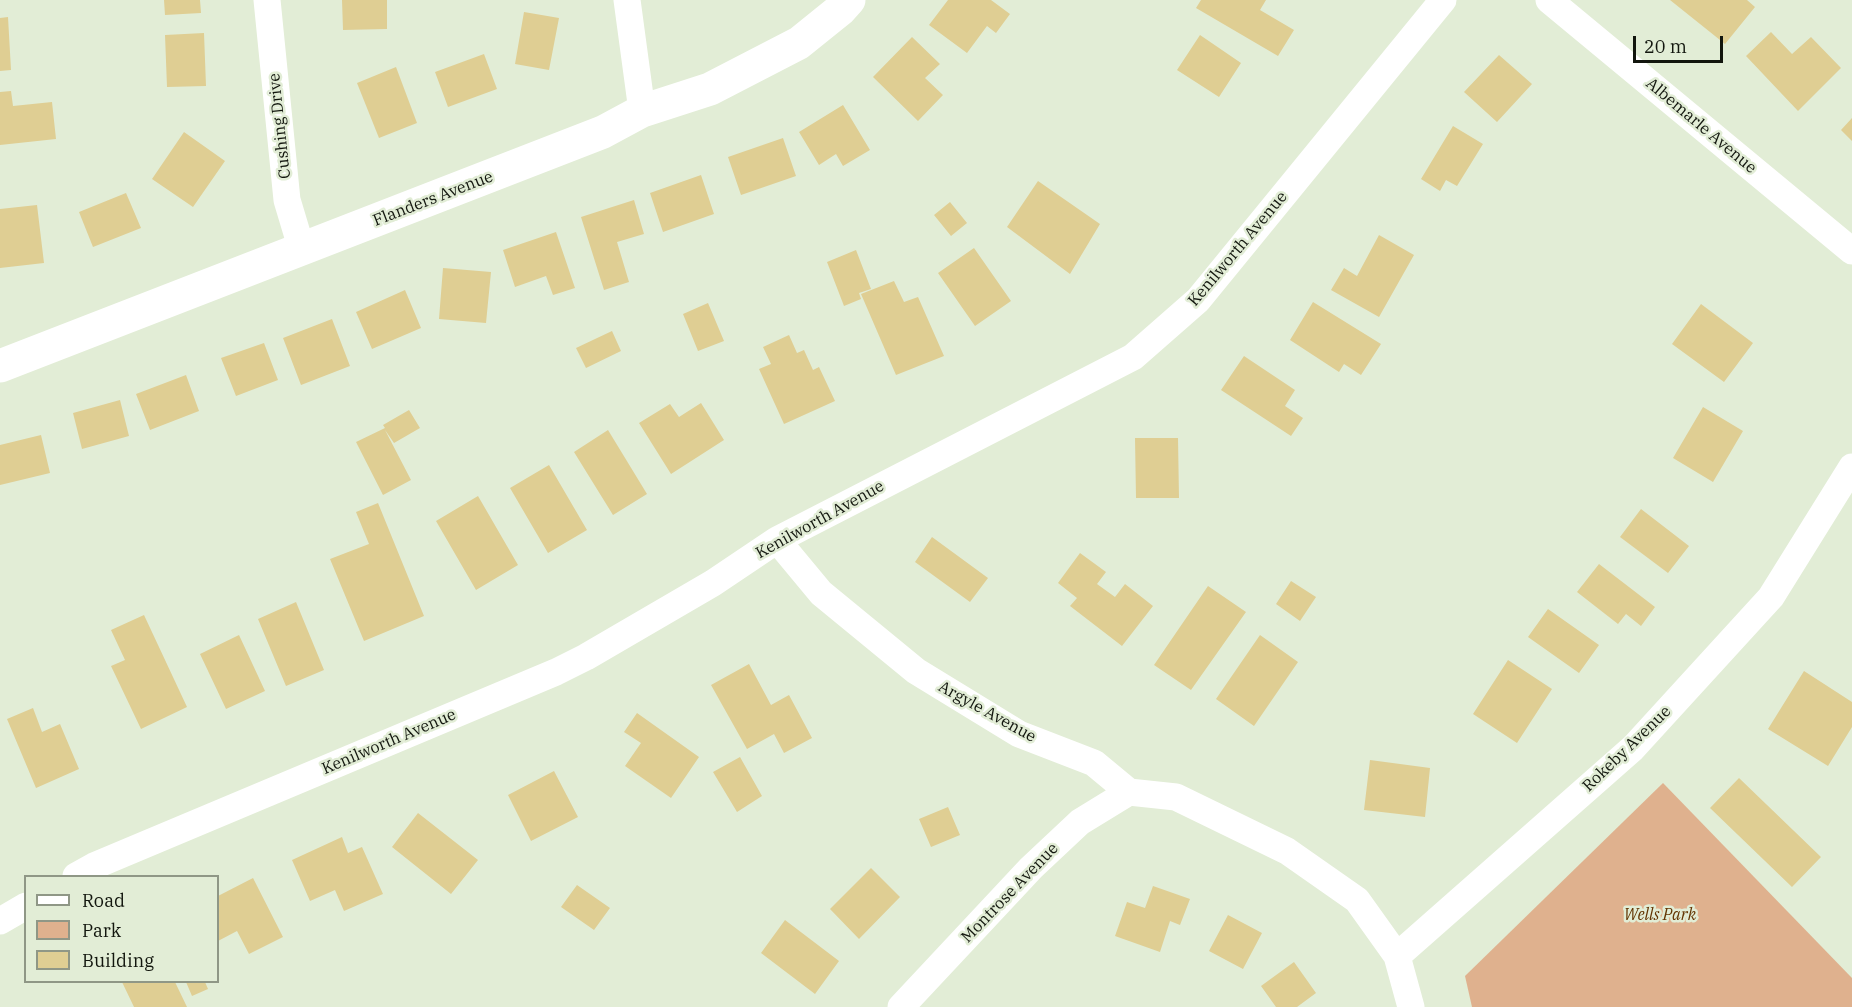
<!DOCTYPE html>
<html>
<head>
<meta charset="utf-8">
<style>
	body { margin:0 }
	#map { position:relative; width:1852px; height:1007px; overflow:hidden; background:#e2edd6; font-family:"IBM Plex Serif",serif }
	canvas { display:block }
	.legend { position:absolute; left:24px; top:875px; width:195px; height:108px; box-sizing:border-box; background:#e2edd6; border:2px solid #8f9786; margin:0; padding:8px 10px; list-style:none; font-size:18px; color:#12160e }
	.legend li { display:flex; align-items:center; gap:12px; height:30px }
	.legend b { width:30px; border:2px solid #8f9786 }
	.scale { position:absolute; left:1633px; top:36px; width:90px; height:27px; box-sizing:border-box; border:3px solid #12160e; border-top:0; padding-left:8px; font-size:18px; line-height:21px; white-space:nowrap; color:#12160e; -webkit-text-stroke:4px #e2edd6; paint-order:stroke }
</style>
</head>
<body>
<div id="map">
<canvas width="1852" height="1007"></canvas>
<ul class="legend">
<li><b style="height:8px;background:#fff"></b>Road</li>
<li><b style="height:16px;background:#dfb18e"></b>Park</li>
<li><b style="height:16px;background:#dfce93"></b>Building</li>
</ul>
<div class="scale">20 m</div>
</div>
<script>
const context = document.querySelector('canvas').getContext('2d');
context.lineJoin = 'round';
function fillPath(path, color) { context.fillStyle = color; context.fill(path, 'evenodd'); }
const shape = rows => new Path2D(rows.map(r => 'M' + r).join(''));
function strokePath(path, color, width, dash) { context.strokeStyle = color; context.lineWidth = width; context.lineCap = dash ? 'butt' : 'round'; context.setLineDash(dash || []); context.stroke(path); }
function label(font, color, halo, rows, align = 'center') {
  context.font = font + ' "IBM Plex Serif",serif'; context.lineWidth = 5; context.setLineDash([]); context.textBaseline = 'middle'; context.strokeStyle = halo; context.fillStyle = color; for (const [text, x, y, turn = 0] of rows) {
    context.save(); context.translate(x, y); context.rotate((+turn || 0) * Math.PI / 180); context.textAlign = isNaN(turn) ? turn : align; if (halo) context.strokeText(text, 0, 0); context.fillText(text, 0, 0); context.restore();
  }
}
fillPath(shape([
	[1663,783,1852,978,1852,1007,1472,1007,1465,976]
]), '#dfb18e');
fillPath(shape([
	[164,0,200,0,201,13,165,15],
	[342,0,387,0,387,29,343,30],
	[948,0,991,0,1010,14,996,33,987,26,967,53,929,25],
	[1201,0,1266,0,1260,10,1294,30,1278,56,1196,8],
	[1670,0,1747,0,1755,7,1725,44],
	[524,12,559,18,549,70,515,64],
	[8,17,11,70,0,71,0,18],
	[1771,32,1792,54,1811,37,1841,68,1798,111,1746,56],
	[204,33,206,86,167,87,165,35],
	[1200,35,1241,63,1219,97,1177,70],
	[912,37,940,64,925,78,943,95,918,121,873,77],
	[484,54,497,89,448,107,435,72],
	[1499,55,1532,84,1497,122,1464,92],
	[396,67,417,123,379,138,357,83],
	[11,91,13,106,52,102,56,139,0,145,0,92],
	[843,105,870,150,843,166,836,154,819,165,799,132],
	[1852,118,1852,141,1841,130],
	[1453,126,1483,144,1457,186,1446,180,1440,191,1421,179],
	[184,132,225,161,193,207,152,179],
	[783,138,796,176,741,195,728,157],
	[701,175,714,214,663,232,650,193],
	[1038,181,1100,224,1070,274,1007,227],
	[126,193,141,228,93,247,79,212],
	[634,200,644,234,617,242,629,282,604,290,581,217],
	[950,202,967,223,951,236,934,215],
	[37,205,44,263,0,268,0,209],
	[556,232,575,288,553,295,546,276,515,287,503,250],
	[1379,235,1414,255,1379,317,1331,290,1344,268,1357,276],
	[974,248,1011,301,975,326,938,273],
	[856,250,871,289,859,293,861,299,844,306,827,262],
	[443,268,491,272,486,323,439,319],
	[894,281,904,302,918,297,944,356,896,375,861,294],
	[405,290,421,328,372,349,356,312],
	[1313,302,1381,344,1361,375,1344,364,1339,372,1290,340],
	[708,303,724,341,698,351,683,314],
	[1701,304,1753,343,1724,382,1672,344],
	[332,319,350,366,301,385,283,338],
	[612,331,621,351,586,368,576,348],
	[789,335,797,353,804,350,813,370,819,367,835,401,784,424,759,369,771,364,763,347],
	[264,343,278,380,236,396,221,358],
	[1244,356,1295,390,1285,406,1303,418,1291,436,1221,390],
	[186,375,199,411,150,430,136,394],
	[120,400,129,436,82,449,73,413],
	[701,403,724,440,671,474,639,423,670,404,679,417],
	[1703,407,1743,431,1713,482,1673,458],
	[409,410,420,428,394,443,385,430,411,480,383,495,356,442,385,428,383,425],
	[608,430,647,494,613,515,574,452],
	[41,435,50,473,0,485,0,445],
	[1135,438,1178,438,1179,498,1136,498],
	[549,465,587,530,548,553,510,488],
	[478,496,518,565,476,590,436,521],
	[378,503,424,616,364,641,330,559,369,544,356,512],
	[1641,509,1689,546,1668,573,1620,537],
	[932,537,988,578,970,602,915,562],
	[1080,553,1106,572,1097,584,1115,597,1125,584,1153,606,1122,646,1070,606,1077,598,1058,583],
	[1599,564,1655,607,1641,626,1626,614,1618,624,1577,592],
	[1291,581,1316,597,1300,621,1276,604],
	[1208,586,1246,612,1191,690,1154,665],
	[296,602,324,670,286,686,258,619],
	[1548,609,1599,645,1579,673,1528,637],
	[144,615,187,707,141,729,111,666,125,660,111,630],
	[239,635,265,691,226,709,200,654],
	[1260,635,1298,662,1254,726,1216,699],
	[1508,660,1552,689,1517,743,1473,714],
	[749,664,771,705,789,695,812,738,784,753,774,734,747,749,711,685],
	[1804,671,1852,702,1852,727,1828,766,1768,729],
	[33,708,42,732,60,724,79,769,36,788,7,719],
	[637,713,699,757,671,798,625,766,641,743,624,732],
	[740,757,762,796,737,812,713,772],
	[1370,760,1430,768,1425,817,1364,810],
	[554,771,578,817,531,841,508,795],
	[1739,778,1821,857,1792,887,1710,808],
	[948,807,960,835,931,847,919,819],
	[418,813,478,860,451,894,392,847],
	[342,837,348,853,362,847,383,894,344,911,335,890,310,901,292,860],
	[871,868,900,897,859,939,830,909],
	[253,878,283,937,249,954,237,931,218,941,218,896],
	[577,885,610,908,594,930,561,907],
	[1153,886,1190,899,1180,925,1170,921,1160,952,1115,936,1127,902,1145,908],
	[1228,915,1262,933,1243,969,1209,951],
	[785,920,839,961,815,994,761,953],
	[1294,962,1316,993,1297,1007,1276,1007,1261,986],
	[122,982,175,982,187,1007,134,1007],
	[186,982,205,982,208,989,192,996]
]), '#dfce93');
strokePath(shape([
	[267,0,287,200,302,250],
	[627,0,642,111],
	[1549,0,1852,251],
	[777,540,821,593,916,671,1019,734,1094,763,1129,792,1176,797,1287,851,1357,900,1397,956,1411,1007],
	[76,876,94,866,556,672,586,657,713,583,777,540,1133,357,1198,300,1443,0],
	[0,921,26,906],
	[1397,956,1633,748,1771,597,1852,467],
	[901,1007,1031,868,1080,822,1129,792]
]), '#fff', 27);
strokePath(shape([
	[0,366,603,132,642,111,710,89,799,43,840,10,849,0]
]), '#fff', 33);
label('16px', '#12160e', '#e2edd6', [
	["Cushing Drive",280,126,-96],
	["Albemarle Avenue",1701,126,40],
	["Flanders Avenue",433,199,-21],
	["Kenilworth Avenue",1238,249,-50],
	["Kenilworth Avenue",820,520,-29],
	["Argyle Avenue",987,712,29],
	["Kenilworth Avenue",389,742,-23],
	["Rokeby Avenue",1627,749,-44],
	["Montrose Avenue",1010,893,-46]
]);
label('italic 16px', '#633502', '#e2edd6', [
	["Wells Park",1660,915]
]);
</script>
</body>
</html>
